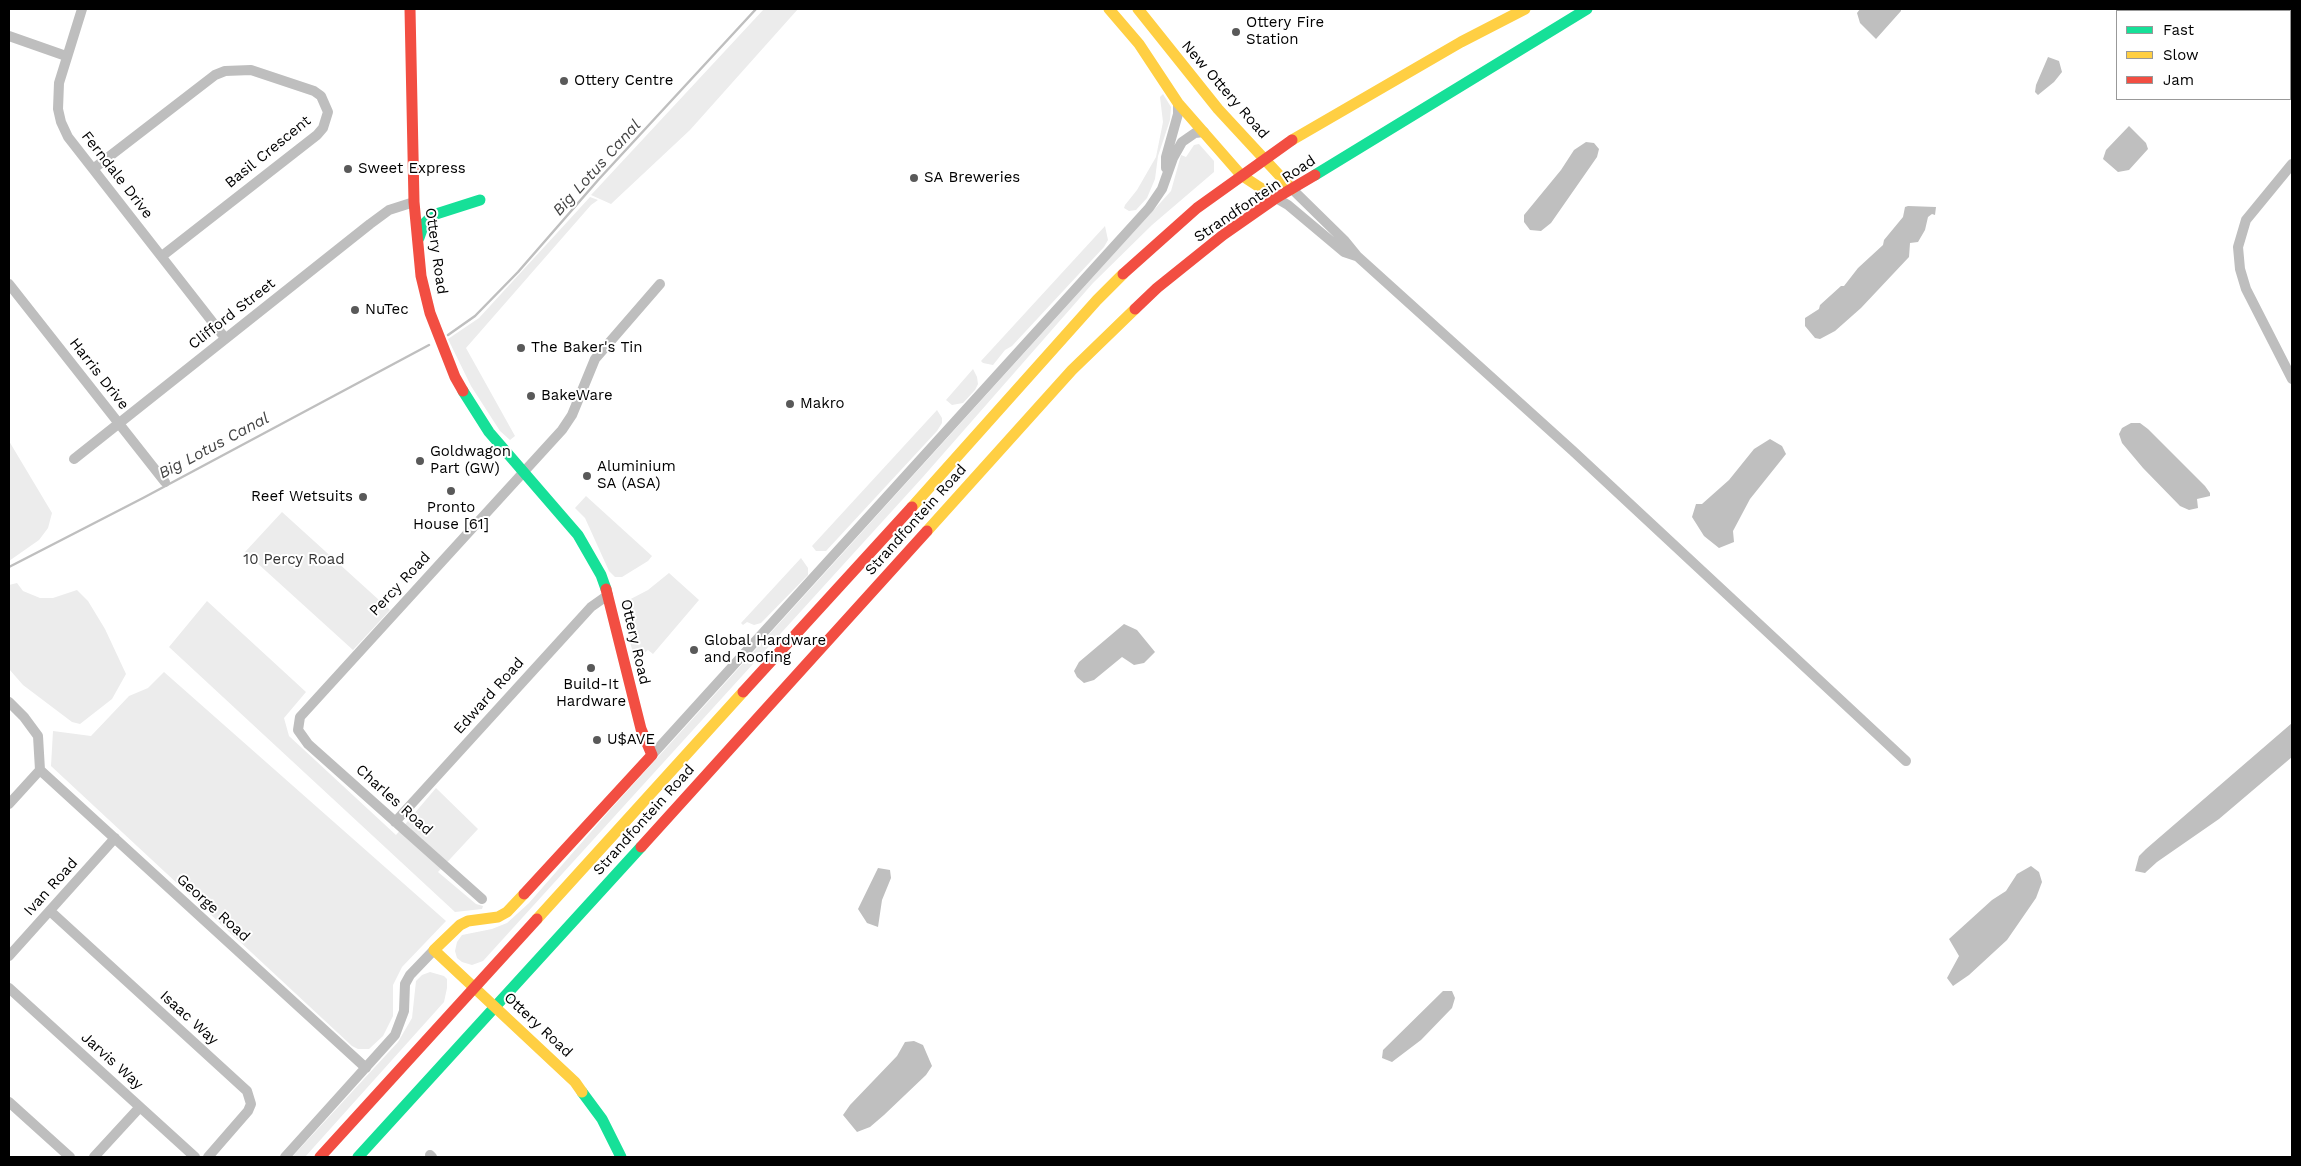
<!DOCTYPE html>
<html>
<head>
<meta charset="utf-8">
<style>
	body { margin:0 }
	#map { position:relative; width:2301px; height:1166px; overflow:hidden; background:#fff; font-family:"Work Sans",sans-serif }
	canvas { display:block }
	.frame { position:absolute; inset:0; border:10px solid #000; pointer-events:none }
	.legend { position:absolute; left:2116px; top:10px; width:175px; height:90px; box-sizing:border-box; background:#fff; border:1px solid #999; margin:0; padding:6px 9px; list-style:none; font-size:15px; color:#000 }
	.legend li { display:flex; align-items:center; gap:10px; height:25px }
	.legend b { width:25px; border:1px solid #999 }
</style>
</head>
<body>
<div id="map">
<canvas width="2301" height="1166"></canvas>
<div class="frame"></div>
<ul class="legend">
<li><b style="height:6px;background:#16e098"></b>Fast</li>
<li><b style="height:6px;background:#ffcf43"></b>Slow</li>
<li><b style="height:6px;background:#f24e42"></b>Jam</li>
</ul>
</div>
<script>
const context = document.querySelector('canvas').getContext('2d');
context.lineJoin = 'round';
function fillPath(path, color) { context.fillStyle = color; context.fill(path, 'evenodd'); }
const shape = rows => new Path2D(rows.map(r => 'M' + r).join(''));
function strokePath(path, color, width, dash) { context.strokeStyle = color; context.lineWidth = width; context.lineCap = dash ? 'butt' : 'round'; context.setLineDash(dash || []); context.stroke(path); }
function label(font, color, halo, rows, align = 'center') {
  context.font = font + ' "Work Sans",sans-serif'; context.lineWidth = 4; context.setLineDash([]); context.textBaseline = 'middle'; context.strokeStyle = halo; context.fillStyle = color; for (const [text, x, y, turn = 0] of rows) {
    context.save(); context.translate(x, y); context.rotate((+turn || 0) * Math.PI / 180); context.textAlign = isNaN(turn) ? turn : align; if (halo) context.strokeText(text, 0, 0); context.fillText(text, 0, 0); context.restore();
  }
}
fillPath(shape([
	[764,9,798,9,690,130,611,204,591,195],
	[1163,94,1171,107,1170,120,1158,156,1155,179,1147,198,1136,210,1129,211,1124,208,1125,205,1137,190,1156,157,1163,122,1160,97],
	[1199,144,1214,161,1214,172,1152,225,1093,283,922,478,483,961,472,965,462,962,457,958,455,951,457,942,462,935,492,929,507,923,529,903,610,810,1171,191,1181,155,1186,157,1194,145],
	[590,197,598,200,591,205,466,348,515,436,510,440,500,431,471,386,448,339,479,318],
	[1105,226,1108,240,1104,247,1012,346,1005,350,993,365,983,363,981,361],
	[973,369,977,377,978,384,975,390,963,403,952,405,946,400],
	[937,410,942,418,942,423,937,431,826,551,816,551,812,546],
	[9,441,52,513,48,528,39,540,9,561],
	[586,496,652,556,648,561,622,577,615,577,609,571,585,518,575,508],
	[282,512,390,610,353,650,245,552],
	[801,558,808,568,808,575,761,623,754,625,747,622,743,625,741,623],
	[669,573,699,600,653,654,648,650,635,660,625,624,623,603,648,590],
	[17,583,23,591,40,598,53,598,77,590,88,601,105,629,126,674,112,699,80,724,72,722,23,685,9,669,9,585],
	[207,601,306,692,284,718,289,736,396,835,436,788,478,829,438,872,476,904,483,906,482,909,455,912,169,647],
	[164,672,446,921,402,967,393,985,393,1016,383,1036,369,1049,358,1049,352,1046,51,766,53,731,91,736,129,696,148,688],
	[430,972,444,976,447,979,447,988,444,1002,305,1157,292,1157,398,1042,412,1018,416,981,422,975]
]), '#ececec');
fillPath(shape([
	[1860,9,1901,9,1901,11,1876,39,1860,23,1857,13],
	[2048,57,2059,61,2062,72,2054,82,2038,95,2035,92,2036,85],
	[2129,126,2146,143,2148,149,2129,170,2118,172,2103,159,2106,150],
	[1586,142,1594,143,1599,149,1597,157,1551,223,1541,231,1530,230,1524,222,1524,215,1561,170,1574,150],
	[1908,206,1936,207,1935,215,1932,214,1928,217,1925,230,1918,242,1910,243,1909,257,1861,308,1835,331,1820,339,1815,338,1805,326,1805,318,1819,309,1820,305,1841,286,1844,286,1858,268,1883,245,1884,240,1903,217,1905,207],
	[2131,423,2140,423,2148,429,2205,486,2210,493,2210,496,2197,499,2198,508,2189,510,2180,506,2143,468,2122,443,2119,434,2122,428],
	[1770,439,1782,446,1786,454,1750,499,1733,531,1734,542,1719,548,1704,536,1692,517,1696,504,1702,504,1729,480,1754,449],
	[1124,624,1137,630,1155,652,1144,663,1134,665,1122,657,1094,680,1084,683,1077,677,1074,671,1079,662],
	[2292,723,2292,757,2219,819,2157,862,2145,873,2135,871,2139,856,2146,849],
	[2031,866,2039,872,2042,882,2036,898,2007,940,1969,975,1953,986,1947,978,1959,956,1949,939,1992,900,2006,891,2017,874],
	[878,868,890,870,891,878,882,900,878,927,867,923,858,909],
	[1443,991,1452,991,1455,998,1452,1008,1421,1040,1392,1062,1382,1058,1383,1050],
	[914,1041,923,1045,932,1066,926,1075,884,1115,870,1127,857,1132,843,1115,850,1105,897,1056,905,1042]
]), '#bfbfbf');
strokePath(shape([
	[448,335,475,316,518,272,599,179,756,9],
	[9,567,143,498,429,345]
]), '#bfbfbf', 2.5);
strokePath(shape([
	[82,9,59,83,58,109,61,122,68,137,93,169,225,338],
	[9,36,66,56],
	[2292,164,2246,220,2238,247,2240,269,2246,289,2292,379],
	[1166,168,1166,157,1178,114,1178,103],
	[93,169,215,75,225,71,251,70,314,91,321,96,328,112,323,128,317,135,162,256],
	[1292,189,1344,240,1357,256,1573,451,1906,761],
	[1276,198,1288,205,1344,252,1356,256],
	[9,284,165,482],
	[74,459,370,224,389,210,414,202],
	[9,702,24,717,38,736,40,770],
	[652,755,1149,208,1162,189,1173,158,1182,142,1195,133,1204,132],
	[40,770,366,1068],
	[9,804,40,770],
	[395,822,591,607,608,595],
	[482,899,308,744,298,730,300,717,562,430,572,415,595,359,660,284],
	[50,911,247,1091,251,1104,248,1111,208,1157],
	[9,956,115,838],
	[9,988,195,1157],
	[9,1102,70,1157],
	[430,1155,432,1157],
	[94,1157,140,1107],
	[285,1157,395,1035,404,1011,405,984,410,975,434,950]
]), '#bebebe', 10);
strokePath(shape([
	[1315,175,1587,9],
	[419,238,424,224,433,215,480,200],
	[463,391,489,432,578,535,601,575,606,589],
	[582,1092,602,1119,621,1157],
	[358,1157,641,847]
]), '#16e098', 11);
strokePath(shape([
	[1109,9,1139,44,1178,103,1241,175,1276,198],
	[1138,9,1218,109,1292,189],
	[1292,140,1461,42,1525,9],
	[912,507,1097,300,1123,274],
	[927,531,1072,370,1135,309],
	[524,894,507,912,498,917,468,921,460,925,434,950,575,1082,582,1092],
	[537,919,743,692]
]), '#ffcf43', 11);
strokePath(shape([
	[410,9,414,202,421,276,430,313,455,377,463,391],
	[1123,274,1197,208,1292,140],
	[1135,309,1157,288,1223,235,1276,198,1315,175],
	[743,692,912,507],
	[641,847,927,531],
	[524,894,652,755,641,729,606,589],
	[320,1157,537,919]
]), '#f24e42', 11);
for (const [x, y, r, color] of [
	[1236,32,5,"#595959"],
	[564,81,5,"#595959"],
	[348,169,5,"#595959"],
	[914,178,5,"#595959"],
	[355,310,5,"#595959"],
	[521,348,5,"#595959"],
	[531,396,5,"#595959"],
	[790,404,5,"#595959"],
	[420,461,5,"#595959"],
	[587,476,5,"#595959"],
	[451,491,5,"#595959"],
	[363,497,5,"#595959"],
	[694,650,5,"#595959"],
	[591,668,5,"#595959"],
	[597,740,5,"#595959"]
]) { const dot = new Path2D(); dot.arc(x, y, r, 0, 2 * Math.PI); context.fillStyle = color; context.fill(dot); strokePath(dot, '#fff', 2); }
label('15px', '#000', '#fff', [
	["Ottery Fire",1246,23],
	["Station",1246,40],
	["Ottery Centre",574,81],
	["Sweet Express",358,169],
	["SA Breweries",924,178],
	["NuTec",365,310],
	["The Baker's Tin",531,348],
	["BakeWare",541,396],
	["Makro",800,404],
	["Goldwagon",430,452],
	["Part (GW)",430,469],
	["Aluminium",597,467],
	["SA (ASA)",597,484],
	["Reef Wetsuits",353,497,"right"],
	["Pronto",451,508,"center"],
	["House [61]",451,525,"center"],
	["Global Hardware",704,641],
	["and Roofing",704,658],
	["Build-It",591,685,"center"],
	["Hardware",591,702,"center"],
	["U$AVE",607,740]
], 'left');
label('15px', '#000', '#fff', [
	["New Ottery Road",1225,90,49],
	["Basil Crescent",268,152,-39],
	["Ferndale Drive",117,175,52],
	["Strandfontein Road",1255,199,-34],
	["Ottery Road",436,251,82],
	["Clifford Street",232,314,-38],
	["Harris Drive",99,374,52],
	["Strandfontein Road",916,520,-48],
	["Percy Road",400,584,-47],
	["Ottery Road",635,642,77],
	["Edward Road",489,696,-48],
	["Charles Road",394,800,42],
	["Strandfontein Road",644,820,-48],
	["Ivan Road",51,887,-48],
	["George Road",213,908,42],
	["Isaac Way",189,1018,42],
	["Ottery Road",538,1025,43],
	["Jarvis Way",112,1061,42]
]);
label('15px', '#333', '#fff', [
	["10 Percy Road",294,560]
]);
label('italic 16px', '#444', '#fff', [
	["Big Lotus Canal",597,168,-48],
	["Big Lotus Canal",214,446,-28]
]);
</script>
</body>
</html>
